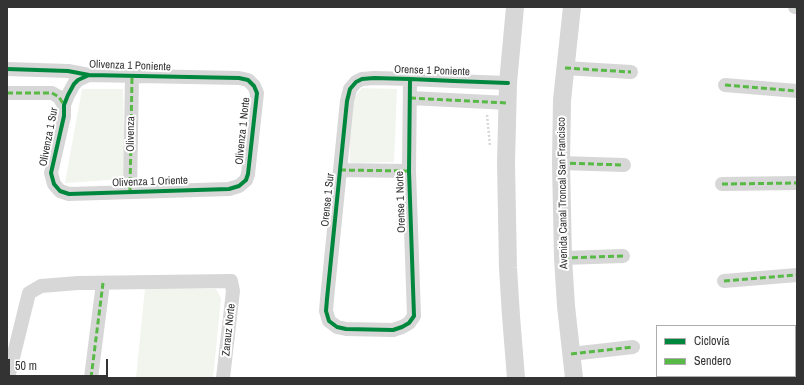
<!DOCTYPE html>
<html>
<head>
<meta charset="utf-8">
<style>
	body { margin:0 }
	#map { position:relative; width:804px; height:385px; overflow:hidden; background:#fff; font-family:"Archivo Narrow",sans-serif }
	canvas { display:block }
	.frame { position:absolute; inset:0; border:8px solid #333; pointer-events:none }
	.legend { position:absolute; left:656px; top:325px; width:140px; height:52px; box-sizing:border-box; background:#fff; border:1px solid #adadad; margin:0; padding:5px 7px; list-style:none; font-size:12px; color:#333 }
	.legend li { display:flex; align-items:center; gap:8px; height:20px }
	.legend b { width:20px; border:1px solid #adadad }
	.scale { position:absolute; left:8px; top:359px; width:100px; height:18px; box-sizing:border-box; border:2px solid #333; border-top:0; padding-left:5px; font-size:12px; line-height:14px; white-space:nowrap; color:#333; -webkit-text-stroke:3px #fff; paint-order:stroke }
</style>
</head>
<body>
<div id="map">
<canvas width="804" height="385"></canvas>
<div class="frame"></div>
<ul class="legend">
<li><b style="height:5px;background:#00873e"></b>Ciclovía</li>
<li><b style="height:5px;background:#58b947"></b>Sendero</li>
</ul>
<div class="scale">50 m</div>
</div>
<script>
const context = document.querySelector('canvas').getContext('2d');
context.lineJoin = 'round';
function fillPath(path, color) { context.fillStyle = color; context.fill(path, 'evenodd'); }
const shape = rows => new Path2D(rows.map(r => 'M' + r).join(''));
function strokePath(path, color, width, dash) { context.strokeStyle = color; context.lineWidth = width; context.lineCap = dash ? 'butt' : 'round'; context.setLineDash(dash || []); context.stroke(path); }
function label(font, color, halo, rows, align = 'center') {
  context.font = font + ' "Archivo Narrow",sans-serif'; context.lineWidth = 4; context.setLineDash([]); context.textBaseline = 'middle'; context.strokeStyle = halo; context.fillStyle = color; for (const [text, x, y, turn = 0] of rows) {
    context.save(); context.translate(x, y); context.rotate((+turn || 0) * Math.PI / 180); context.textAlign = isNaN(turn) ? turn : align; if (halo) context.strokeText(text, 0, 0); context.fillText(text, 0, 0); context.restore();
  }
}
fillPath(shape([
	[362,88,397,89,394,162,350,163,350,134,352,109,355,96],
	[82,89,123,89,125,179,65,183],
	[145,288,216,289,221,298,213,378,136,378]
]), '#f1f5ed');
strokePath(shape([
	[487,115,490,146]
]), '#d6d6d6', 2.5, [2, 2]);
strokePath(shape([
	[795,7,797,7],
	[565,68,631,72],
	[7,69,68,71,89,75,239,78,248,80,254,86,257,93,248,174,246,180,239,186,229,189,69,194,60,191,54,184,51,173,64,116,64,105,68,95,74,84,78,80,89,75],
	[410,79,409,171,414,316,409,323,402,327,393,330,346,329,337,327,329,321,326,311,327,299,347,101,350,89,356,82,362,79,374,78,410,79,454,81,508,83],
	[725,85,797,91],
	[7,93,52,93,59,97,64,105],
	[410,98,508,103],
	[561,163,624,165],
	[340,170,409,171],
	[722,184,797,183],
	[130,192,132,76],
	[563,258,623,256],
	[724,281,797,275],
	[571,354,633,347],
	[795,368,797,368],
	[732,377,741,376],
	[8,378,29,293,41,286,78,283,231,281,233,291,223,378],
	[91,378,103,283]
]), '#d7d7d7', 14);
strokePath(shape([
	[515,7,508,83,506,163,508,268,511,316,516,378],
	[572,7,562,100,561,163,563,258,566,306,574,378]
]), '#d7d7d7', 18);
strokePath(shape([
	[795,7,797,7],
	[565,68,631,72],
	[725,85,797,91],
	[7,93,52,93,59,97,64,105],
	[410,98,508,103],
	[561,163,624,165],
	[340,170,409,171],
	[722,184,797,183],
	[130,192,132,76],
	[563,258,623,256],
	[724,281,797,275],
	[571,354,633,347],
	[795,368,797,368],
	[732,377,741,376],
	[91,378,103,283]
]), '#58b947', 3, [6, 3]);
strokePath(shape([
	[7,69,68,71,89,75,239,78,248,80,254,86,257,93,248,174,246,180,239,186,229,189,69,194,60,191,54,184,51,173,64,116,64,105,68,95,74,84,78,80,89,75],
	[410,79,409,171,414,316,409,323,402,327,393,330,346,329,337,327,329,321,326,311,327,299,347,101,350,89,356,82,362,79,374,78,410,79,454,81,508,83]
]), '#00873e', 4);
label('11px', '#333', '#fff', [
	["Olivenza 1 Poniente",130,66,2],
	["Orense 1 Poniente",432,71,2],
	["Olivenza 1 Norte",243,131,-84],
	["Olivenza",131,134,-89],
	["Olivenza 1 Sur",49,137,-79],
	["Olivenza 1 Oriente",150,182,-2],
	["Avenida Canal Troncal San Francisco",563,193,-91],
	["Orense 1 Sur",328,200,-84],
	["Orense 1 Norte",401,202,-92],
	["Zarauz Norte",229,330,-84]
]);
</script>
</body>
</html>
